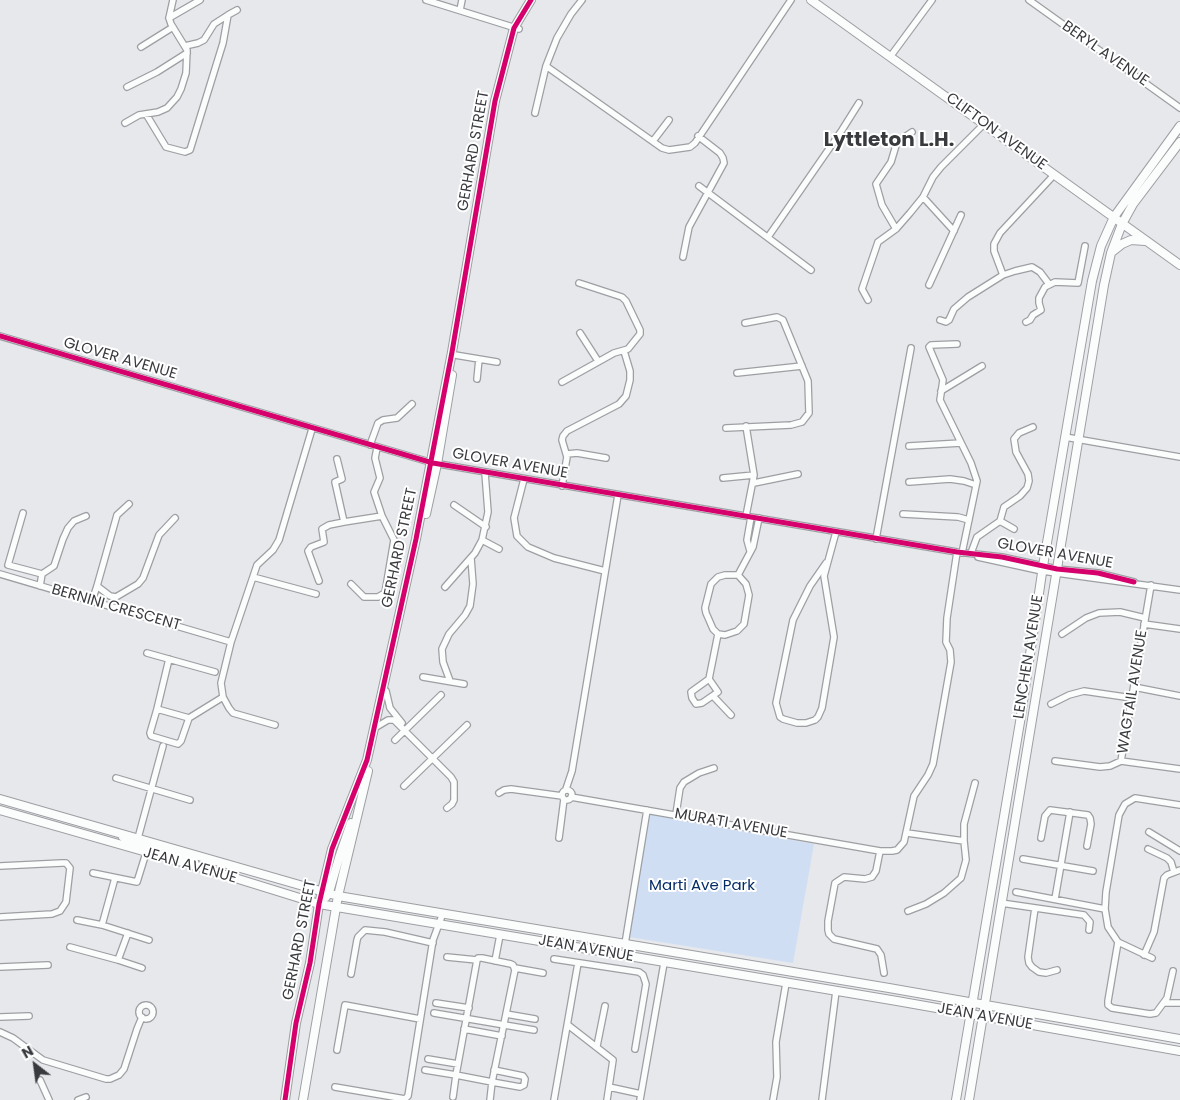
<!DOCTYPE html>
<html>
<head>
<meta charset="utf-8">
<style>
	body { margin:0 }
	#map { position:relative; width:1180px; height:1100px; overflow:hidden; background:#e6e8ec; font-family:Poppins,sans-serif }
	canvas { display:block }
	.north { position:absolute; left:10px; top:1040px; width:50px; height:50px; -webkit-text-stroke:4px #fff; paint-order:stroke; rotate:330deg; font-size:14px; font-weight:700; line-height:20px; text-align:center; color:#383a3e }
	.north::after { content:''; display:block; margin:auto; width:18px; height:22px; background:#383a3e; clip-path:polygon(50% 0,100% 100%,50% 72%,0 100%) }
</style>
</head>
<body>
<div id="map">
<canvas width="1180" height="1100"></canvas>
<div class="north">N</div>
</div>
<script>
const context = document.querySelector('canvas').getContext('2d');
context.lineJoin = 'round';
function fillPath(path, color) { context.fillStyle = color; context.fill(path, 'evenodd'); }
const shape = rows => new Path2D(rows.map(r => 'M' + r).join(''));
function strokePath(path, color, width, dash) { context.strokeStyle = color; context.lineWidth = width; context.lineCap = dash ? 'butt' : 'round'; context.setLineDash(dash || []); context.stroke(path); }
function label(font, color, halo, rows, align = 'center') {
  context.font = font + ' Poppins,sans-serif'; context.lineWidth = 4; context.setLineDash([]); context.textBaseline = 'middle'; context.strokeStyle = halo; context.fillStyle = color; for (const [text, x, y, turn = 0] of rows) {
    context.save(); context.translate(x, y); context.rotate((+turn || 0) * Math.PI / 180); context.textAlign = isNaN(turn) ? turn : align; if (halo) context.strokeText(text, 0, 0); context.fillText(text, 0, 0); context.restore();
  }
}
fillPath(shape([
	[648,814,814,844,793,963,629,937]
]), '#d0def4');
const street = shape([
	[426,0,519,29],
	[1029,0,1180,108],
	[460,10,462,0],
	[228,15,237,10],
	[169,18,200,0],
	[141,47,173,27],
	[890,57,932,0],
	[546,66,662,148,669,150,690,147,695,143,791,0],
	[127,87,157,72,187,53],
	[535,113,546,66,557,38,571,14,582,0],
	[146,114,166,147,185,152,190,150,223,43,228,15,214,24,204,40,198,43,185,46],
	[125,123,139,115,158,112,167,108,177,97,181,89,186,73,187,50,171,24,169,18,173,0],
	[653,141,669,120],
	[699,186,811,270],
	[923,197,954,231],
	[896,229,882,205,876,184,891,162,897,142,912,132],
	[768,237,842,130,859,103],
	[683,257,689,227,724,163,723,158,720,153,698,136],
	[1049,284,1040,272,1032,267,1015,271,1003,275,994,251,994,244,1000,233,1054,175],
	[929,285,961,215],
	[868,300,862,289,878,242,896,229,910,213,923,197,933,177,941,167,984,124],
	[940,320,946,322,949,320,954,309,968,297,1003,275],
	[1026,322,1030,320,1033,315,1041,310,1039,303,1039,298,1045,287,1055,282,1078,283,1085,246],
	[580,333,598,361],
	[0,336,433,463,957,552,1002,557,1057,569,1098,573,1134,582],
	[957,344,931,345,929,347,943,380,940,400,971,463,977,481,962,553],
	[455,355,497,362],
	[737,373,802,366],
	[477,379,479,359],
	[562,382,614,353,628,349,640,334,640,330,626,301,622,297,579,283],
	[941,391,982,366],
	[726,428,791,425,802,422,809,413,808,381,783,320,777,317,745,323],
	[1065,437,1180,457],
	[370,445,378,423,383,420,397,418,412,404],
	[909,446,961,443],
	[567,454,577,453,606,458],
	[337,459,342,479,335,482,344,522],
	[723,478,754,475],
	[524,479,514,518,517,536,528,547,554,558,605,571],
	[909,482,950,479,964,481,976,485],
	[754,483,798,474],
	[562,486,567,457,562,440,563,436,567,431,619,404,626,396,630,380,630,371,624,351],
	[454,505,486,527],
	[23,513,8,565,42,574],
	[903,514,958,517,969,520],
	[746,516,754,475,746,426],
	[1000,521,1014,529],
	[876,539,911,348],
	[482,540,499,549],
	[750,551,747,540,751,517],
	[971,553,977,537,1000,521,1004,507,1020,496,1027,488,1029,481,1028,474,1016,452,1014,439,1019,433,1033,427],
	[978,557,1042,571,1180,590],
	[826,563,810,586,793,620,776,703,780,717,783,719,797,723,806,723,815,720,818,717,822,708,834,637,824,576,836,532],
	[0,574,231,642],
	[725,575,738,575,746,584,749,595,744,624,737,631,725,635,718,634,713,629,706,613,705,608,711,584,718,577,725,575],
	[738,575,753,547,759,518],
	[253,577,316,594],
	[319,581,308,551,311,547,324,542,322,529,329,525,344,522,382,516,374,492,380,478,375,458,377,448],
	[351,584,364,597,378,597,385,593,394,540,382,516],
	[40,586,42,574,54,566,63,539,68,528,74,521,86,516],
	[97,586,110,596,116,597,138,584,143,578,159,535,175,518],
	[445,587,475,553,482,540,488,512,485,473],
	[92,601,97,586,117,515,129,504],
	[1144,624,1180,629],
	[1062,634,1086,618,1099,613,1120,612,1145,618],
	[147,653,215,672],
	[169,659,157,709,189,718],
	[423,677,464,684],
	[709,679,718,692,702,703,696,704,692,698,691,692,709,679,718,634],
	[450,681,443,662,442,649,449,634,465,615,470,606,473,584,471,558],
	[1134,687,1180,696],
	[386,691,390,708,402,723],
	[713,696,731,715],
	[1051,704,1069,695,1084,691,1132,698],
	[157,709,150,733,151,736,178,744,181,741,189,718,223,697],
	[394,720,451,777,454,782,454,800,452,804,447,808],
	[275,725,233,713,229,708,223,697,221,683,231,642,257,565,273,550,279,540,312,429],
	[378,726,388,720,394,720],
	[395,740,441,695],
	[1055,761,1100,767,1110,766,1121,761],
	[1121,761,1151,585],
	[1121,761,1180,769],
	[116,778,190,800],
	[404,786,467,725],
	[566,789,572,771,618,495],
	'562 795a5 5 0 1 1 10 0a5 5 0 1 1-10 0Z',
	[499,793,504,790,511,789,562,796],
	[571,797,880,851,892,851,897,850,904,842,914,796,928,775,933,764,951,662,950,650,946,642,947,618,957,552],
	[676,814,680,788,684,782,699,773,714,768],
	[1149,832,1180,851],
	[907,833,964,841,964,824,975,783],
	[138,838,163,746],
	[559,838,564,799],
	[1041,838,1045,816,1050,810,1088,815,1090,818,1091,824,1087,846],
	[1148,849,1167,858,1171,862,1174,872],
	[880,851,876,871,872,877,865,879,844,877,835,883,828,921,828,930,829,934,834,939,877,949,881,955,884,973],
	[1023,859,1093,871],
	[0,866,62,863,66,863,70,868,66,902,60,911,52,914,0,917],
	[93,873,137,882,146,853],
	[1016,892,1105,909],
	[1055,899,1070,812],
	[1001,903,1084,915,1090,922,1089,930],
	[1035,908,1028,957,1029,963,1032,967,1039,972,1046,973,1057,970],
	[908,911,926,904,944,893,961,878,966,860,964,841],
	[77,920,102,925,115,878],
	[102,925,149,940],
	[1118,942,1108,1001,1108,1005,1112,1008,1150,1014,1156,1013,1167,998,1173,971],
	[625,944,647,810],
	[70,947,118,960,128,933],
	[1144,955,1154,932,1164,878,1167,875,1180,870],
	[447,957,477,960],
	[482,958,511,964,513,965,515,970,492,1082,456,1075,477,960,478,958,482,958],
	[1152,958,1118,942,1108,927,1105,909,1106,892,1119,815,1125,804,1135,798,1180,805],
	[554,959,639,972,643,975,646,984,635,1049],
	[118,960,142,968],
	[495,961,500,935],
	[0,967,48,965],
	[515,968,543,973],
	[351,974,357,940,358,937,365,930,385,932,433,943],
	[436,1003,469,1008],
	[1165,1003,1180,1003],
	'139 1012a7 7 0 1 1 14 0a7 7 0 1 1-14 0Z',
	[434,1013,534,1030],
	[506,1014,535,1019],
	[0,1017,29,1016],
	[568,1025,613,1060,607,1100],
	[464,1029,502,1036],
	[0,1032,13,1038,43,1060,106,1079,110,1079,119,1075,124,1069,137,1029,142,1017],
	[597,1046,605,1006],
	[337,1050,345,1005,420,1019],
	[428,1059,458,1064],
	[425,1070,456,1075,453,1097],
	[40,1080,49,1100],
	[335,1087,405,1099,408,1096,433,940,443,913],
	[609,1087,641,1094],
	[78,1100,86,1097],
	[490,1100,492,1082,520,1087,524,1085,525,1079,523,1076,494,1070],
	[554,1100,578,963],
	[640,1100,664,963],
	[773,1100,777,1077,776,1042,786,983],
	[822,1100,836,991]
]);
const secondary = shape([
	[811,0,1180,265],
	[1113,251,1122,244,1131,240,1145,241],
	[426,514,437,464,452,375],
	[0,799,338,896,889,988,1180,1039],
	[0,810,206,869,319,904,897,1001,1180,1051],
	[123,837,129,841,190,859,194,862,196,866],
	[326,897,330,889,339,858,351,823],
	[285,1100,296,1023,310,963,319,904,332,849,367,760,416,539,452,352,495,101,514,28,531,0],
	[303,1100,338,896,368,771],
	[956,1100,1020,722,1043,566,1092,281,1101,246,1114,217,1180,126],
	[969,1100,1104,285,1111,253,1122,224,1133,204,1180,142]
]);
strokePath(street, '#9d9fa2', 8);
strokePath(secondary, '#9d9fa2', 10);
strokePath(street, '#fbfcfc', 5.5);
strokePath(secondary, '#fbfcfc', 8);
strokePath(shape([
	[0,336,433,463,957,552,1002,557,1057,569,1098,573,1134,582],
	[285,1100,296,1023,310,963,319,904,332,849,367,760,416,539,452,352,495,101,514,28,531,0]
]), '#d6006c', 5);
label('15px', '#383a3e', '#fff', [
	["BERYL AVENUE",1105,54,35],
	["CLIFTON AVENUE",996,132,36],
	["GERHARD STREET",474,151,-80],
	["GLOVER AVENUE",120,359,16],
	["GLOVER AVENUE",510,464,10],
	["GERHARD STREET",400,548,-78],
	["GLOVER AVENUE",1055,554,10],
	["BERNINI CRESCENT",116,608,16],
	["LENCHEN AVENUE",1029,657,-81],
	["WAGTAIL AVENUE",1133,692,-81],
	["MURATI AVENUE",731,824,10],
	["JEAN AVENUE",190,866,16],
	["GERHARD STREET",300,940,-79],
	["JEAN AVENUE",586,949,10],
	["JEAN AVENUE",985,1017,10]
]);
label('15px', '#052b66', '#fff', [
	["Marti Ave Park",702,886]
]);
label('bold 20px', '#383a3e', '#fff', [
	["Lyttleton L.H.",889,141]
]);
</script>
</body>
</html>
